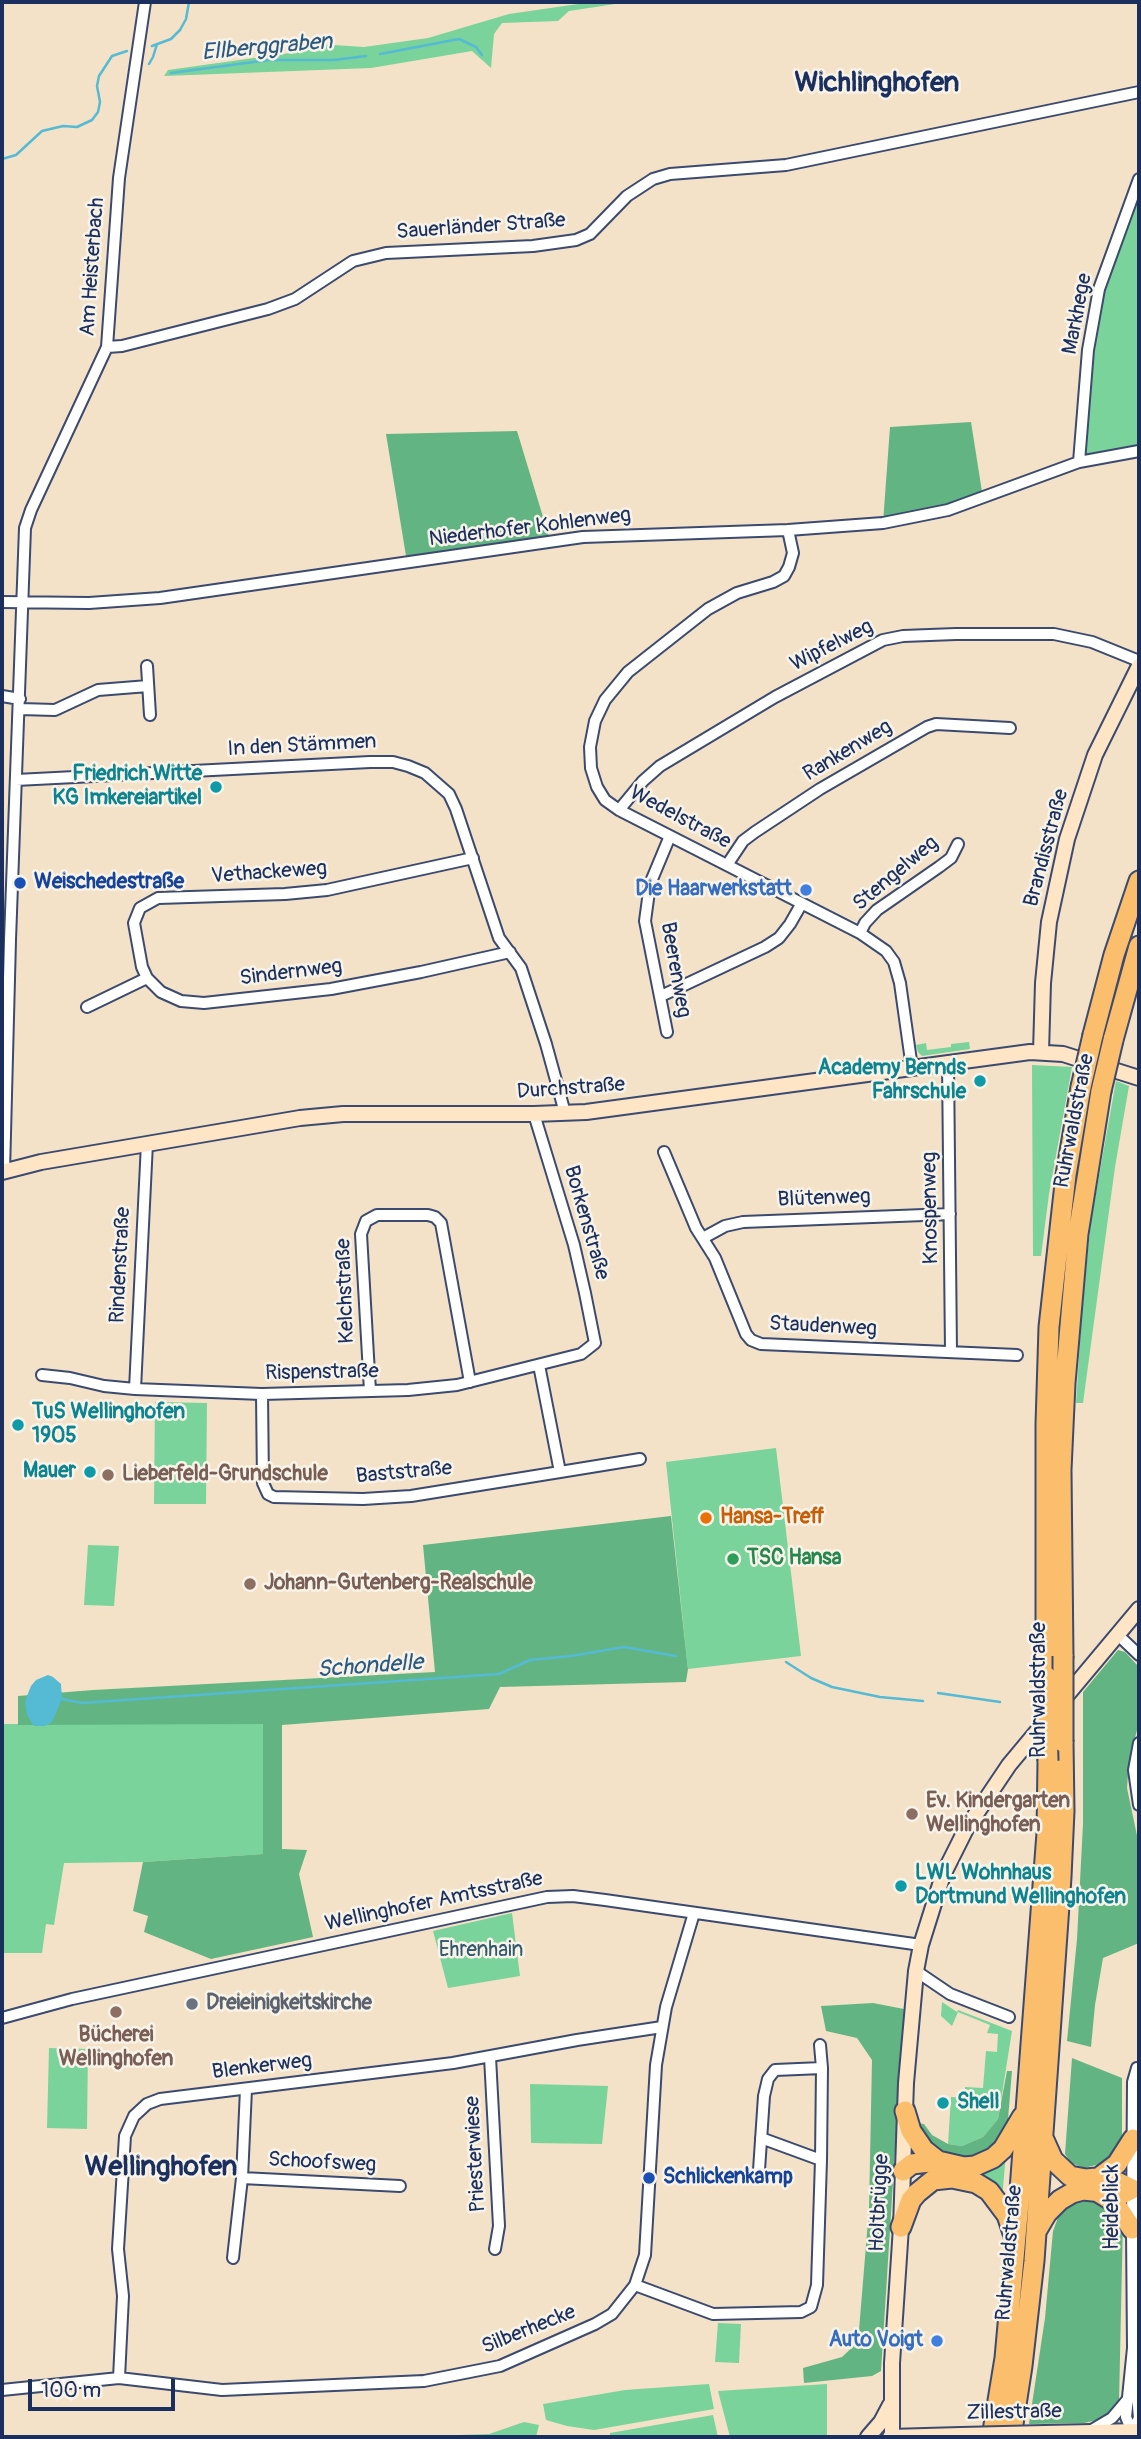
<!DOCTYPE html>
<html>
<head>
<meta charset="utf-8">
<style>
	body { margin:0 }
	#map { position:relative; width:1141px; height:2439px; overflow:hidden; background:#f3e2c8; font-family:Pangolin,sans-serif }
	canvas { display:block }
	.frame { position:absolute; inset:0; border:4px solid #1b2f5e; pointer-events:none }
	.scale { position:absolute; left:28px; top:2379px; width:147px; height:32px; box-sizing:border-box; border:4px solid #1b2f5e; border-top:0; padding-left:9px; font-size:21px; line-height:24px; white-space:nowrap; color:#1b2f5e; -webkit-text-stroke:5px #f7f3e8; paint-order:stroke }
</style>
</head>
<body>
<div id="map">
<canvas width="1141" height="2439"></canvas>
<div class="frame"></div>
<div class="scale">100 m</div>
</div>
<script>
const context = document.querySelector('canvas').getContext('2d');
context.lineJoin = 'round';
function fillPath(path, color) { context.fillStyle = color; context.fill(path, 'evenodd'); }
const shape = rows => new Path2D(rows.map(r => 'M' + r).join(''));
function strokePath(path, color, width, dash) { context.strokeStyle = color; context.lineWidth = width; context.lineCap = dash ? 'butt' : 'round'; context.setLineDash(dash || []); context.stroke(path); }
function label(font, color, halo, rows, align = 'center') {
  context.font = font + ' Pangolin,sans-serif'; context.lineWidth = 5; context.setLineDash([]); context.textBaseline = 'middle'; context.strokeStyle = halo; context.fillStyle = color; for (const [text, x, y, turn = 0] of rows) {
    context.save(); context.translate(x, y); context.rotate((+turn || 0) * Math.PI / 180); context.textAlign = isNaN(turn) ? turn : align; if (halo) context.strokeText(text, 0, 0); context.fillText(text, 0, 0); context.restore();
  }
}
fillPath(shape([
	[592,2,622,3,569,11,558,21,502,23,494,34,491,68,472,51,371,68,164,76,168,70,290,53,288,42,364,47,428,38,509,14],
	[1139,179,1139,451,1079,462,1099,289],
	[969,1042,970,1049,922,1056,918,1052,916,1045,926,1043,927,1050,951,1047,951,1044],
	[1032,1065,1072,1067,1049,1194,1041,1256,1033,1256],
	[1116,1081,1129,1086,1115,1167,1083,1403,1076,1403,1082,1310,1091,1221],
	[155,1402,207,1403,206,1504,154,1504],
	[776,1448,801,1656,688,1669,666,1462],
	[88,1545,119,1546,114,1606,84,1605],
	[2,1724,263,1724,263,1854,143,1862,64,1863,54,1925,46,1924,42,1953,2,1953],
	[512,1913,520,1976,448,1988,433,1931],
	[942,2002,957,2012,958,2010,1012,2031,998,2119,983,2137,962,2146,948,2144,951,2097,965,2098,965,2087,983,2088,986,2051,997,2052,998,2034,987,2033,990,2025,958,2012,952,2026,941,2016],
	[49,2048,88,2049,87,2129,47,2128],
	[530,2084,608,2086,602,2144,531,2143],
	[1006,2153,1002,2199,914,2171],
	[718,2323,741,2324,739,2363,715,2362],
	[709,2384,714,2409,594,2430,567,2426,546,2420,543,2404,625,2390],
	[827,2384,827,2435,806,2437,730,2437,718,2391],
	[713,2415,718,2437,610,2437,610,2433],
	[524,2422,539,2425,536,2437,458,2437,458,2435,489,2434]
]), '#79d39a');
fillPath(shape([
	[971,422,983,498,883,523,890,427],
	[517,431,550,540,407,562,386,434],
	[671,1516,688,1669,686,1682,500,1687,489,1709,282,1725,282,1849,307,1850,299,1874,313,1937,211,1959,144,1932,148,1916,133,1911,143,1862,263,1854,263,1724,18,1725,18,1696,93,1690,435,1672,423,1545],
	[1118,1650,1125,1652,1139,1667,1139,1722,1129,1762,1127,1788,1139,1845,1139,1943,1103,1958,1095,2005,1091,2047,1067,2041,1077,1939,1083,1824,1083,1692],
	[873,2003,904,2009,881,2371,872,2376,804,2383,803,2368,842,2357,858,2342,869,2209,872,2060,857,2038,826,2031,821,2006],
	[1072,2058,1122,2078,1122,2136,1113,2156,1100,2164,1084,2168,1071,2163,1065,2154],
	[1007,2071,1012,2071,1007,2131,994,2149,970,2160,947,2158,929,2147,916,2123,924,2124,932,2135,948,2144,962,2146,983,2137,998,2119],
	[1087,2198,1102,2203,1123,2219,1119,2403,1106,2418,1084,2423,1029,2424,1045,2318,1053,2231,1059,2215,1071,2203]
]), '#62b582');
fillPath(shape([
	[48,1675,53,1677,61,1684,62,1699,52,1722,45,1726,34,1726,27,1715,25,1701,31,1686,36,1680]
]), '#55bad3');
strokePath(shape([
	[152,46,171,39,180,30,186,19,189,2],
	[380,54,459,39,476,47,482,55],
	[149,64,153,57,157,44],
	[171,73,269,60,334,60,366,56],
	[2,159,16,155,42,131,63,126,77,127,92,120,98,112,100,102,97,86,99,76,112,56,127,51],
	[786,1662,811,1678,832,1687,880,1697,923,1701],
	[938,1693,1000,1702],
	[62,1699,82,1703,499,1674,530,1660,571,1656,624,1647,676,1656]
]), '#55bad3', 2.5);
const street = shape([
	[107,347,122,346,268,309,295,299,353,261,386,253,533,246,576,240,590,234,627,196,653,179,670,174,786,165,1139,92],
	[1079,462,1088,350,1099,289,1139,179],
	[788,530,793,553,789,567,784,576,773,582,737,593,708,609,628,672,605,700,595,721,590,747,591,768,597,787,605,800,619,810,860,933,886,951,894,962,900,983,912,1068],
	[2,602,89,603,160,598,583,537,788,530,883,523,948,510,1079,462,1139,451],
	[147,666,150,715],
	[2,696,20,699],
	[20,709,55,710,98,690,148,686],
	[16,780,370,762,393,762,408,766,425,773,449,794,456,809,499,938,521,968,546,1044,565,1113],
	[619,810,643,781,660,766,775,697,883,640,903,636,956,634,1054,634,1092,642,1139,661],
	[473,858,327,890,285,894,158,898,140,908,134,923,142,967,147,978,161,992,181,1001,204,1003,331,989,421,972,510,952],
	[727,865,743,841,755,832,820,789,927,727,936,724,1010,728],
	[860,933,865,923,877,910,939,867,951,858,958,844],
	[661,996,765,947,779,938,790,924,802,903],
	[87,1007,147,978],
	[667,1032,645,921,650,884,670,836],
	[948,1063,951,1352],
	[664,1152,696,1228,715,1258,746,1334,751,1340,761,1344,1017,1355],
	[4,1172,10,940,25,528,31,510,107,347,119,178,145,2],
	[703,1238,725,1226,743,1222,950,1214],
	[42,1375,70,1378,104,1386,135,1389,262,1394,408,1390,457,1385,581,1354,595,1343,585,1293,574,1245,534,1114],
	[135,1389,147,1143],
	[370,1391,361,1234,366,1221,377,1215,428,1215,435,1217,441,1223,470,1382],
	[262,1394,263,1483,268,1494,274,1497,363,1499,411,1496,560,1472,539,1365],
	[560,1472,640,1459],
	[1118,1635,1139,1655],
	[1139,1743,1134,1770,1139,1805],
	[916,1971,950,1994,1009,2017],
	[2,2018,72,1999,547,1897,573,1896,605,1900,921,1945],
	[490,2057,499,2226,495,2249],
	[761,2138,821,2160],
	[759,2170,764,2096,768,2079,775,2070,822,2068],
	[242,2178,400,2186],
	[233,2258,242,2178,246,2089],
	[635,2285,713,2314,801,2312,811,2307,817,2285,821,2160,822,2068,820,2045],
	[1133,2348,1126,2417,1132,2432,1139,2418,1133,2348,1132,2229,1133,2082,1137,2068,1139,2068],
	[119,2378,123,2296,118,2249,125,2136,134,2116,147,2104,160,2099,453,2063,577,2040,662,2027],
	[2,2390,119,2378,222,2390,424,2381,500,2366,595,2324,612,2314,635,2285,645,2255,656,2065,666,2007,694,1913],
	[1090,2431,1112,2418,1128,2399]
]);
const secondary = shape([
	[1041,1052,1043,983,1049,922,1067,839,1095,755,1139,666],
	[2,1172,41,1162,300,1118,343,1114,534,1114,586,1112,1030,1052,1063,1054,1139,1078],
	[1062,1701,1139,1609],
	[1045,2433,1139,2431],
	[868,2437,881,2422,890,2405],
	[890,2437,961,2435],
	[892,2437,892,2363,901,2227,906,2083,916,1971,921,1945,943,1875,966,1829,1009,1765,1049,1717]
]);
const highway = shape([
	[1093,1035,1114,955,1139,881],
	[1113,1040,1139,946],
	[1063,1656,1061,1470,1065,1383,1078,1234,1101,1091],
	[1046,1676,1046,1424,1049,1327,1066,1175,1081,1087],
	[905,2111,911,2131,924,2150,938,2161,964,2167,975,2166,993,2158,1003,2149,1022,2117],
	[1044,2140,1053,2160,1070,2176,1086,2179,1107,2177,1132,2189],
	[903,2171,912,2164,938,2161],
	[1101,2176,1117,2164,1133,2139],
	[1098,2192,1114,2202,1132,2229],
	[901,2227,911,2200,917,2193,933,2180,952,2178,976,2183,989,2191,1007,2215,1014,2236],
	[1037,2230,1047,2213,1060,2200,1072,2193,1083,2190,1122,2194,1132,2189],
	[992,2437,1005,2358,1019,2203,1047,1833,1048,1761],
	[1011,2437,1022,2366,1034,2261,1061,1877,1064,1811,1063,1742]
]);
strokePath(street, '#3b4a6e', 14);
strokePath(secondary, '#3b4a6e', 18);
strokePath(highway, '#3b4a6e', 23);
strokePath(street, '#fff', 10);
strokePath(secondary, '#fde5c5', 14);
strokePath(highway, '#fabe6d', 19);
const secondaryBridge = shape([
	[961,2435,1045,2433]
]);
const highwayBridge = shape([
	[1081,1087,1093,1035],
	[1101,1091,1113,1040],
	[1063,1656,1063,1742],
	[1046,1676,1048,1761]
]);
strokePath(secondaryBridge, '#3b4a6e', 18, []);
strokePath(highwayBridge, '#3b4a6e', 23, []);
strokePath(secondaryBridge, '#fde5c5', 14);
strokePath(highwayBridge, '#fabe6d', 19);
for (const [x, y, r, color] of [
	[216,787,7,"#0f9aa8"],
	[20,883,7,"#1a4fb4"],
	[806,890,7,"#3f7fe0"],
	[980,1081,7,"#0f9aa8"],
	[18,1425,7,"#0f9aa8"],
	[90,1472,7,"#0f9aa8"],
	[108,1475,7,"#8d6e63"],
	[706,1518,7,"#e8710a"],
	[733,1559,7,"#2e9e5b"],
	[250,1584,7,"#8d6e63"],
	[912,1814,7,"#8d6e63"],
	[901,1886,7,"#0f9aa8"],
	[192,2004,7,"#6b7280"],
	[116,2012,7,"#8d6e63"],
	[943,2103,7,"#0f9aa8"],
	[649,2178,7,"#1a4fb4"],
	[937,2341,7,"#3f7fe0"]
]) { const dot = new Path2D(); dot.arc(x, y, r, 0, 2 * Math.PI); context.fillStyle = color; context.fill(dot); strokePath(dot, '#f7f3e8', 2.5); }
label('21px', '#1b2f5e', '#f7f3e8', [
	["Sauerländer Straße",481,227,-4],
	["Am Heisterbach",93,267,-86],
	["Markhege",1078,314,-79],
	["Niederhofer Kohlenweg",530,528,-7],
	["Wipfelweg",832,646,-27],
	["In den Stämmen",302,746,-3],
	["Rankenweg",848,751,-31],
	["Wedelstraße",680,818,28],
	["Brandisstraße",1047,848,-75],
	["Vethackeweg",269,873,-4],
	["Stengelweg",896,874,-40],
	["Beerenweg",675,970,80],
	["Sindernweg",291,973,-7],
	["Durchstraße",571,1089,-4],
	["Ruhrwaldstraße",1075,1121,-79],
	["Blütenweg",824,1199,-2],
	["Knospenweg",931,1208,-91],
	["Borkenstraße",586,1223,74],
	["Rindenstraße",121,1265,-87],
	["Kelchstraße",346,1291,-92],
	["Staudenweg",823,1327,3],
	["Rispenstraße",322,1373,-1],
	["Baststraße",404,1473,-5],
	["Ruhrwaldstraße",1040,1690,-90],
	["Wellinghofer Amtsstraße",434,1902,-12],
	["Blenkerweg",262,2067,-7],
	["Priesterwiese",476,2154,-93],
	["Schoofsweg",322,2163,3],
	["Holtbrügge",880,2203,-87],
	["Heideblick",1113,2207,-90],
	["Ruhrwaldstraße",1010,2253,-85],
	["Silberhecke",529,2330,-22],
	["Zillestraße",1014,2413,-1]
]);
label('bold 21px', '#0d838f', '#f7f3e8', [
	["Friedrich Witte",202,775],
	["KG Imkereiartikel",202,799],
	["Academy Bernds",966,1069],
	["Fahrschule",966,1093],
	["TuS Wellinghofen",32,1413,"left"],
	["1905",32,1437,"left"],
	["Mauer",76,1472],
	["LWL Wohnhaus",915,1874,"left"],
	["Dortmund Wellinghofen",915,1898,"left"],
	["Shell",957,2103,"left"]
], 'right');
label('bold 21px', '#164399', '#f7f3e8', [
	["Weischedestraße",34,883],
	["Schlickenkamp",663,2178]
], 'left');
label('bold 21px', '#366cbe', '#f7f3e8', [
	["Die Haarwerkstatt",792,890],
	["Auto Voigt",923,2341]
], 'right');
label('bold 21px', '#785e54', '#f7f3e8', [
	["Lieberfeld-Grundschule",122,1475],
	["Johann-Gutenberg-Realschule",264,1584],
	["Ev. Kindergarten",926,1802],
	["Wellinghofen",926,1826],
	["Bücherei",116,2036,"center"],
	["Wellinghofen",116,2060,"center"]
], 'left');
label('bold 21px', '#c56008', '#f7f3e8', [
	["Hansa-Treff",720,1518]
], 'left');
label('bold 21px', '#27864d', '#f7f3e8', [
	["TSC Hansa",747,1559]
], 'left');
label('21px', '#32586d', '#f7f3e8', [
	["Ehrenhain",481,1951]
]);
label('bold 21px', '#5b616d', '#f7f3e8', [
	["Dreieinigkeitskirche",206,2004]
], 'left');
label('italic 23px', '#2c5981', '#f7f3e8', [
	["Ellberggraben",267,48,-5],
	["Schondelle",370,1667,-4]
]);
label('bold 28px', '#1b2f5e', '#f7f3e8', [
	["Wichlinghofen",877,84],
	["Wellinghofen",161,2168]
]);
</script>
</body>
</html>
